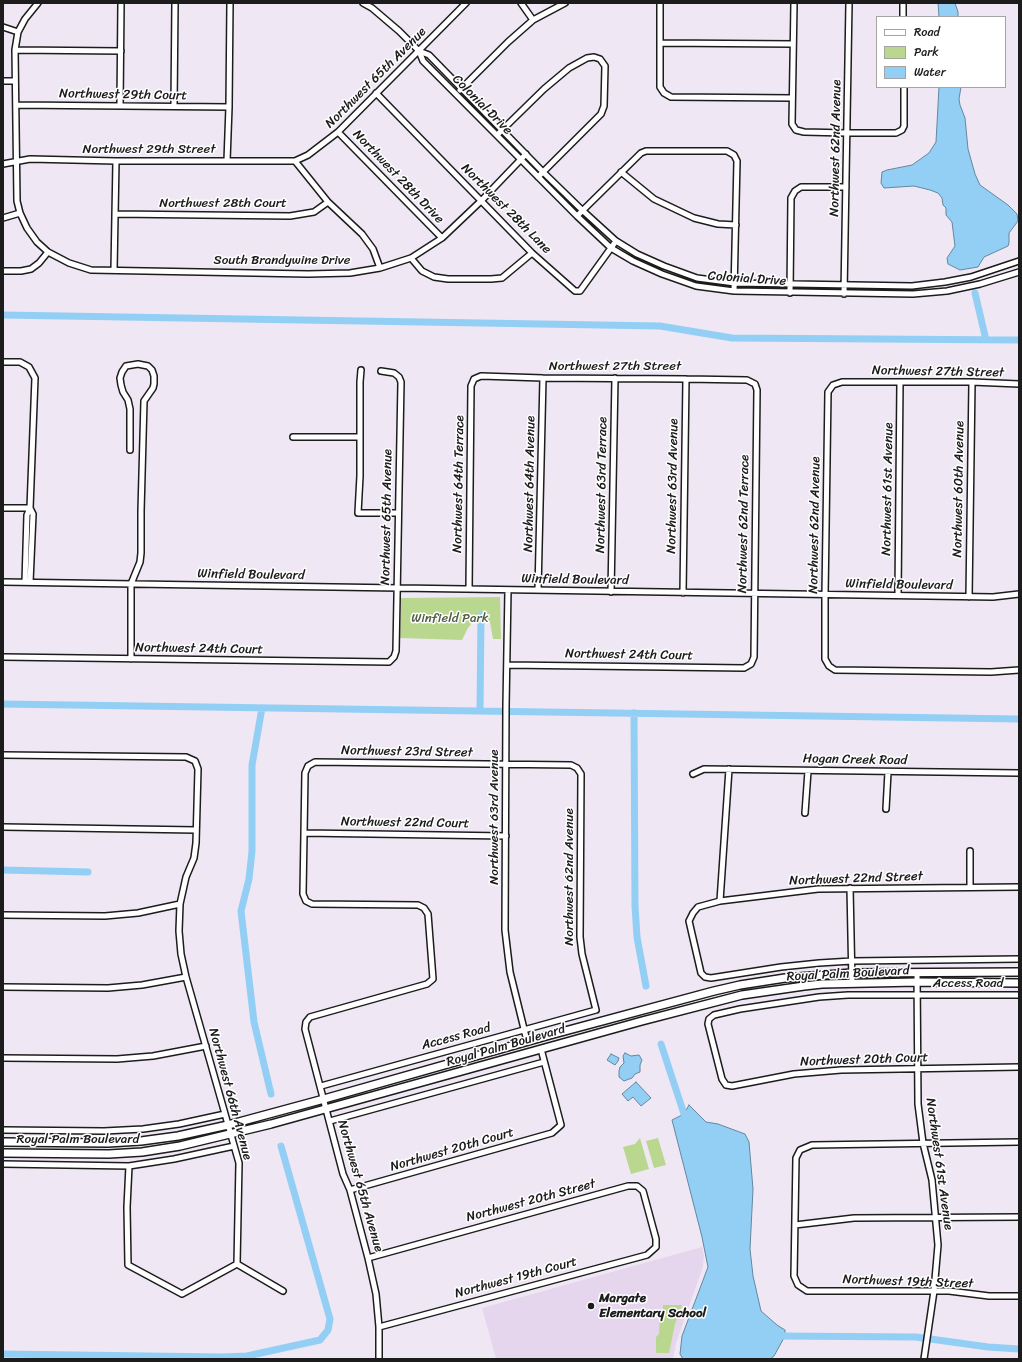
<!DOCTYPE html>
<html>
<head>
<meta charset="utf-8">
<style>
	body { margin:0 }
	#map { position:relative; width:1022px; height:1362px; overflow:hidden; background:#f0e7f4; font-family:Sriracha,sans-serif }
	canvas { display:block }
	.frame { position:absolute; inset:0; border:4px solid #1c1c1c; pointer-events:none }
	.legend { position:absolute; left:876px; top:16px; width:130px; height:72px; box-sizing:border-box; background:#fff; border:1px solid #a4a4a4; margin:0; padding:5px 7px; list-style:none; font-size:12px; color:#1c1c1c }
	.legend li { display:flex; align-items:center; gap:8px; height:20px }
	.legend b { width:20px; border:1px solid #a4a4a4 }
</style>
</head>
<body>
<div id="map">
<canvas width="1022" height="1362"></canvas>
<div class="frame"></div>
<ul class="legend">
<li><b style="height:5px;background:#fff"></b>Road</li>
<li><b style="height:11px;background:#bad78f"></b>Park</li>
<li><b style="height:11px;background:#93cff4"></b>Water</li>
</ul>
</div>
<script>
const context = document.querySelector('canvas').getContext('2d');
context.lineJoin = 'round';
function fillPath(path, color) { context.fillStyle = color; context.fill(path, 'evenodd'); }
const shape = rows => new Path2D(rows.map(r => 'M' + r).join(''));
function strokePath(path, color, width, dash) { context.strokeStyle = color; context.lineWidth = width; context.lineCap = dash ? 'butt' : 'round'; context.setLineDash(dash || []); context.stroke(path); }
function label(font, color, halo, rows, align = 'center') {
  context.font = font + ' Sriracha,sans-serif'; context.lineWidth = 3; context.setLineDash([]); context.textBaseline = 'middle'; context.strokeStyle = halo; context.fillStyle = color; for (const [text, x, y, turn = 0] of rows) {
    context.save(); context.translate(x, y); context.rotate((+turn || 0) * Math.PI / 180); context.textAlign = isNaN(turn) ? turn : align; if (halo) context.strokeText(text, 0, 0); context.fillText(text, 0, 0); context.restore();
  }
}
fillPath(shape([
	[702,1247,704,1256,703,1267,676,1343,673,1359,496,1359,482,1308]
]), '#e6d6ed');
fillPath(shape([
	[500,597,501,639,493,639,490,622,486,619,475,619,468,628,462,640,400,638,401,598],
	[640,1138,649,1169,631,1174,623,1147,635,1144],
	[658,1138,666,1165,654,1168,646,1141],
	[663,1305,682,1305,675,1324,669,1353,656,1353,656,1337,659,1334,660,1311,663,1311]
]), '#bad78f');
const water = shape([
	[938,3,955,3,958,12,958,17,939,17,938,3],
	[939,87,961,87,959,99,960,105,965,118,968,149,975,174,980,185,1008,205,1017,214,1018,221,1009,233,1009,243,1008,246,984,257,978,267,960,270,948,264,947,258,955,246,952,222,946,215,946,208,943,205,942,198,938,193,930,190,914,186,884,188,881,183,882,172,887,170,912,165,929,153,936,142,939,87],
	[625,1053,631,1056,639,1055,642,1060,640,1065,640,1072,635,1074,632,1078,624,1081,619,1077,619,1071,620,1067,624,1063,623,1056,625,1053],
	[611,1054,619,1058,618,1061,615,1065,607,1060,611,1054],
	[636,1082,651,1098,641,1106,633,1097,628,1101,622,1094,636,1082],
	[689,1105,706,1122,718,1124,745,1134,749,1142,753,1189,750,1249,753,1276,761,1311,777,1325,785,1330,785,1336,774,1356,770,1359,683,1359,680,1354,682,1336,708,1267,702,1237,672,1120,684,1114,689,1105]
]);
fillPath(water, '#93cff4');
strokePath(water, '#63879e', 1);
strokePath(shape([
	[975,293,986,340],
	[3,315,660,326,732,338,1019,340],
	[3,704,1019,719],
	[262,708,252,765,252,851,249,879,241,911,254,1022,271,1094],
	[480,711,481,615],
	[634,713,635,906,637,937,646,986],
	[3,870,88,872],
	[661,1044,687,1123],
	[776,1336,916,1337,988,1347,1019,1349],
	[3,1354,222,1357,247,1356,320,1340,328,1330,330,1319,281,1146]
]), '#93cff4', 7);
const minor = shape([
	[38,3,25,19,18,32,15,50,17,201,20,213,27,228,37,242,48,252,69,263,91,270,308,274,350,273,380,268,411,258,442,238,482,200,526,154],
	[363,3,372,8,399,31,419,51,423,61,577,216,611,248,633,261,662,274,696,286,734,291,913,294,947,291,980,284,1019,272],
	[521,3,533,20],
	[660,3,660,87,664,93,671,97,792,98],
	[794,3,792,124,796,130,804,132,846,133,896,133,902,130,904,126,904,87],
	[903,3,903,17],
	[3,27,18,32],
	[660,43,793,44],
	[15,50,121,51],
	[419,51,429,55,543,172,582,210,616,241,637,254,664,266,697,278,735,283,912,286,945,282,971,277,1019,261],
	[3,81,15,81],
	[460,90,508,42,533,20,565,3],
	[376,93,532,253,575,291,580,291,616,241],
	[16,105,229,107],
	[120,106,121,3],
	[174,106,175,3],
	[338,132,442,238],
	[497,135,544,89,569,68,587,58,594,57,600,59,605,66,604,106,601,114,538,177],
	[227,161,229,107,230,3],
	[295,161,328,202,362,234,373,249,380,268],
	[3,164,30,159,116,161,295,161,308,155,338,132,466,3],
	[621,172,654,199,694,218,718,224,736,225],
	[116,214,290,216,314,212,328,202],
	[577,216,641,153,646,151,727,151,734,155,737,161,734,291],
	[3,218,20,213],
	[411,258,422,271,434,277,448,279,491,279,502,278,532,253],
	[114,270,116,161],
	[3,271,21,271,31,269,39,263,48,252],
	[790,293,791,198,795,191,801,187,846,187],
	[844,294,849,3],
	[3,362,20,362,29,367,35,378,30,508,27,515,25,582],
	[361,370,360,382,360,476,358,513,398,513],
	[1019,384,972,382,842,382,833,385,828,392,825,595,825,659,829,666,835,670,991,672,1019,670],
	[293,437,359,437],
	[130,450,130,409,128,400,123,392,121,385,120,378,122,372,126,366,138,364,148,366,152,370,154,376,154,384,153,388,144,401,141,511,141,553,140,562,131,584,131,659],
	[3,508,30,508],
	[30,508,33,514,30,582],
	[3,582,993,597,1019,594],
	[469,589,471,386,474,379,481,376,543,378,686,379,747,380,755,384,757,390,754,657,751,664,744,668,507,665],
	[508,590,506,706,505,930,510,972,527,1041],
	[538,590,543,378],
	[611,592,615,378],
	[683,593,686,379],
	[898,595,900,382],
	[969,597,972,382],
	[3,657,389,662,394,657,396,651,401,382,399,377,394,373,381,371],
	[3,755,186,757,195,761,198,769,196,843,194,858,186,877,180,904,179,931,181,954,186,977,239,1163,237,1264,182,1294,128,1265,127,1207,129,1166],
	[693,774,704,769,1019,773],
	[886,809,888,772],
	[805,813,808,771],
	[3,827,196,830],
	[304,833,506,836],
	[970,851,970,887],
	[1019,887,818,889,720,901,698,907,693,913,689,921,701,973,705,977,711,978,781,967,819,963,852,961,1019,959],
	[850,888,852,983],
	[720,901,729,769],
	[3,915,105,916,138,913,180,904],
	[917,972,918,1104,923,1143,932,1180,938,1245,934,1291,924,1359],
	[3,987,108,988,142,985,186,977],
	[1019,995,848,995,819,997,740,1009,714,1015,709,1019,708,1024,722,1079,726,1085,732,1086,794,1074,841,1070,1019,1067],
	[3,1058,117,1059,153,1056,206,1046],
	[321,1086,596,1010,582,954,580,937,581,774,577,768,571,765,315,762,308,766,305,773,303,894,306,901,312,904,418,905,424,908,428,914,433,979,427,984,310,1017,306,1022,305,1029,343,1174,350,1190,368,1258,376,1294,379,1327,379,1359],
	[330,1121,544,1062],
	[3,1130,104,1131,143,1129,179,1124,225,1114],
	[1019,1142,812,1145,800,1150,796,1158,794,1276,798,1285,807,1291,949,1291,989,1296,1019,1296],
	[3,1164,129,1166,174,1159,234,1146],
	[350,1190,552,1133,561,1125,541,1049],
	[795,1225,854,1218,1019,1217],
	[368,1258,628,1186,637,1186,643,1191,656,1239,656,1247,647,1255,379,1327],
	[237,1264,283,1291]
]);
const secondary = shape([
	[3,1142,108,1143,141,1141,178,1136,228,1125,324,1099,550,1035,714,991,740,985,785,978,852,973,1019,972],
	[3,1153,109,1154,142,1152,180,1146,271,1124,642,1021,742,995,804,986,822,984,917,982,1019,983]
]);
strokePath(minor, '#1c1c1c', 8);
strokePath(secondary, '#1c1c1c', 10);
strokePath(minor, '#fff', 5);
strokePath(secondary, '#fff', 7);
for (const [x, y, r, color] of [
	[591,1306,4,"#1c1c1c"]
]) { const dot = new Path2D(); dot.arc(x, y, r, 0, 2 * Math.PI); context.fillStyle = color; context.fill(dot); strokePath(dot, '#fff', 1.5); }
label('13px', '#1c1c1c', '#fff', [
	["Northwest 65th Avenue",376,78,-45],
	["Northwest 29th Court",123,95,1],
	["Colonial Drive",482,105,45],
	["Northwest 62nd Avenue",836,148,-89],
	["Northwest 29th Street",149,150],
	["Northwest 28th Drive",398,177,46],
	["Northwest 28th Court",223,204],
	["Northwest 28th Lane",506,209,45],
	["South Brandywine Drive",282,261],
	["Colonial Drive",747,279,4],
	["Northwest 27th Street",615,367],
	["Northwest 27th Street",938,372,1],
	["Northwest 64th Terrace",459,484,-89],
	["Northwest 64th Avenue",530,484,-89],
	["Northwest 63rd Terrace",602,485,-89],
	["Northwest 63rd Avenue",673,486,-89],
	["Northwest 61st Avenue",888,489,-89],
	["Northwest 60th Avenue",959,489,-89],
	["Northwest 65th Avenue",387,517,-89],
	["Northwest 62nd Terrace",744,524,-89],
	["Northwest 62nd Avenue",815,525,-89],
	["Winfield Boulevard",251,575,1],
	["Winfield Boulevard",575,580,1],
	["Winfield Boulevard",899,585,1],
	["Northwest 24th Court",199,649,1],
	["Northwest 24th Court",629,655,1],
	["Northwest 23rd Street",407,752,1],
	["Hogan Creek Road",855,760,1],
	["Northwest 63rd Avenue",495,817,-90],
	["Northwest 22nd Court",405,823,1],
	["Northwest 62nd Avenue",570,877,-90],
	["Northwest 22nd Street",856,879,-2],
	["Royal Palm Boulevard",848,974,-3],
	["Access Road",968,984],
	["Access Road",456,1037,-15],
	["Royal Palm Boulevard",506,1046,-16],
	["Northwest 20th Court",864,1060,-2],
	["Northwest 66th Avenue",230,1094,75],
	["Royal Palm Boulevard",78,1140],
	["Northwest 20th Court",452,1150,-16],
	["Northwest 61st Avenue",939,1164,82],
	["Northwest 65th Avenue",360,1186,74],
	["Northwest 20th Street",531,1201,-15],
	["Northwest 19th Court",516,1278,-15],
	["Northwest 19th Street",908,1282,2]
]);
label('13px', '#535d44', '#fff', [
	["Winfield Park",450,619]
]);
label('bold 13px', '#1c1c1c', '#fff', [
	["Margate",599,1299],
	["Elementary School",599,1314]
], 'left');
</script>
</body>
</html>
